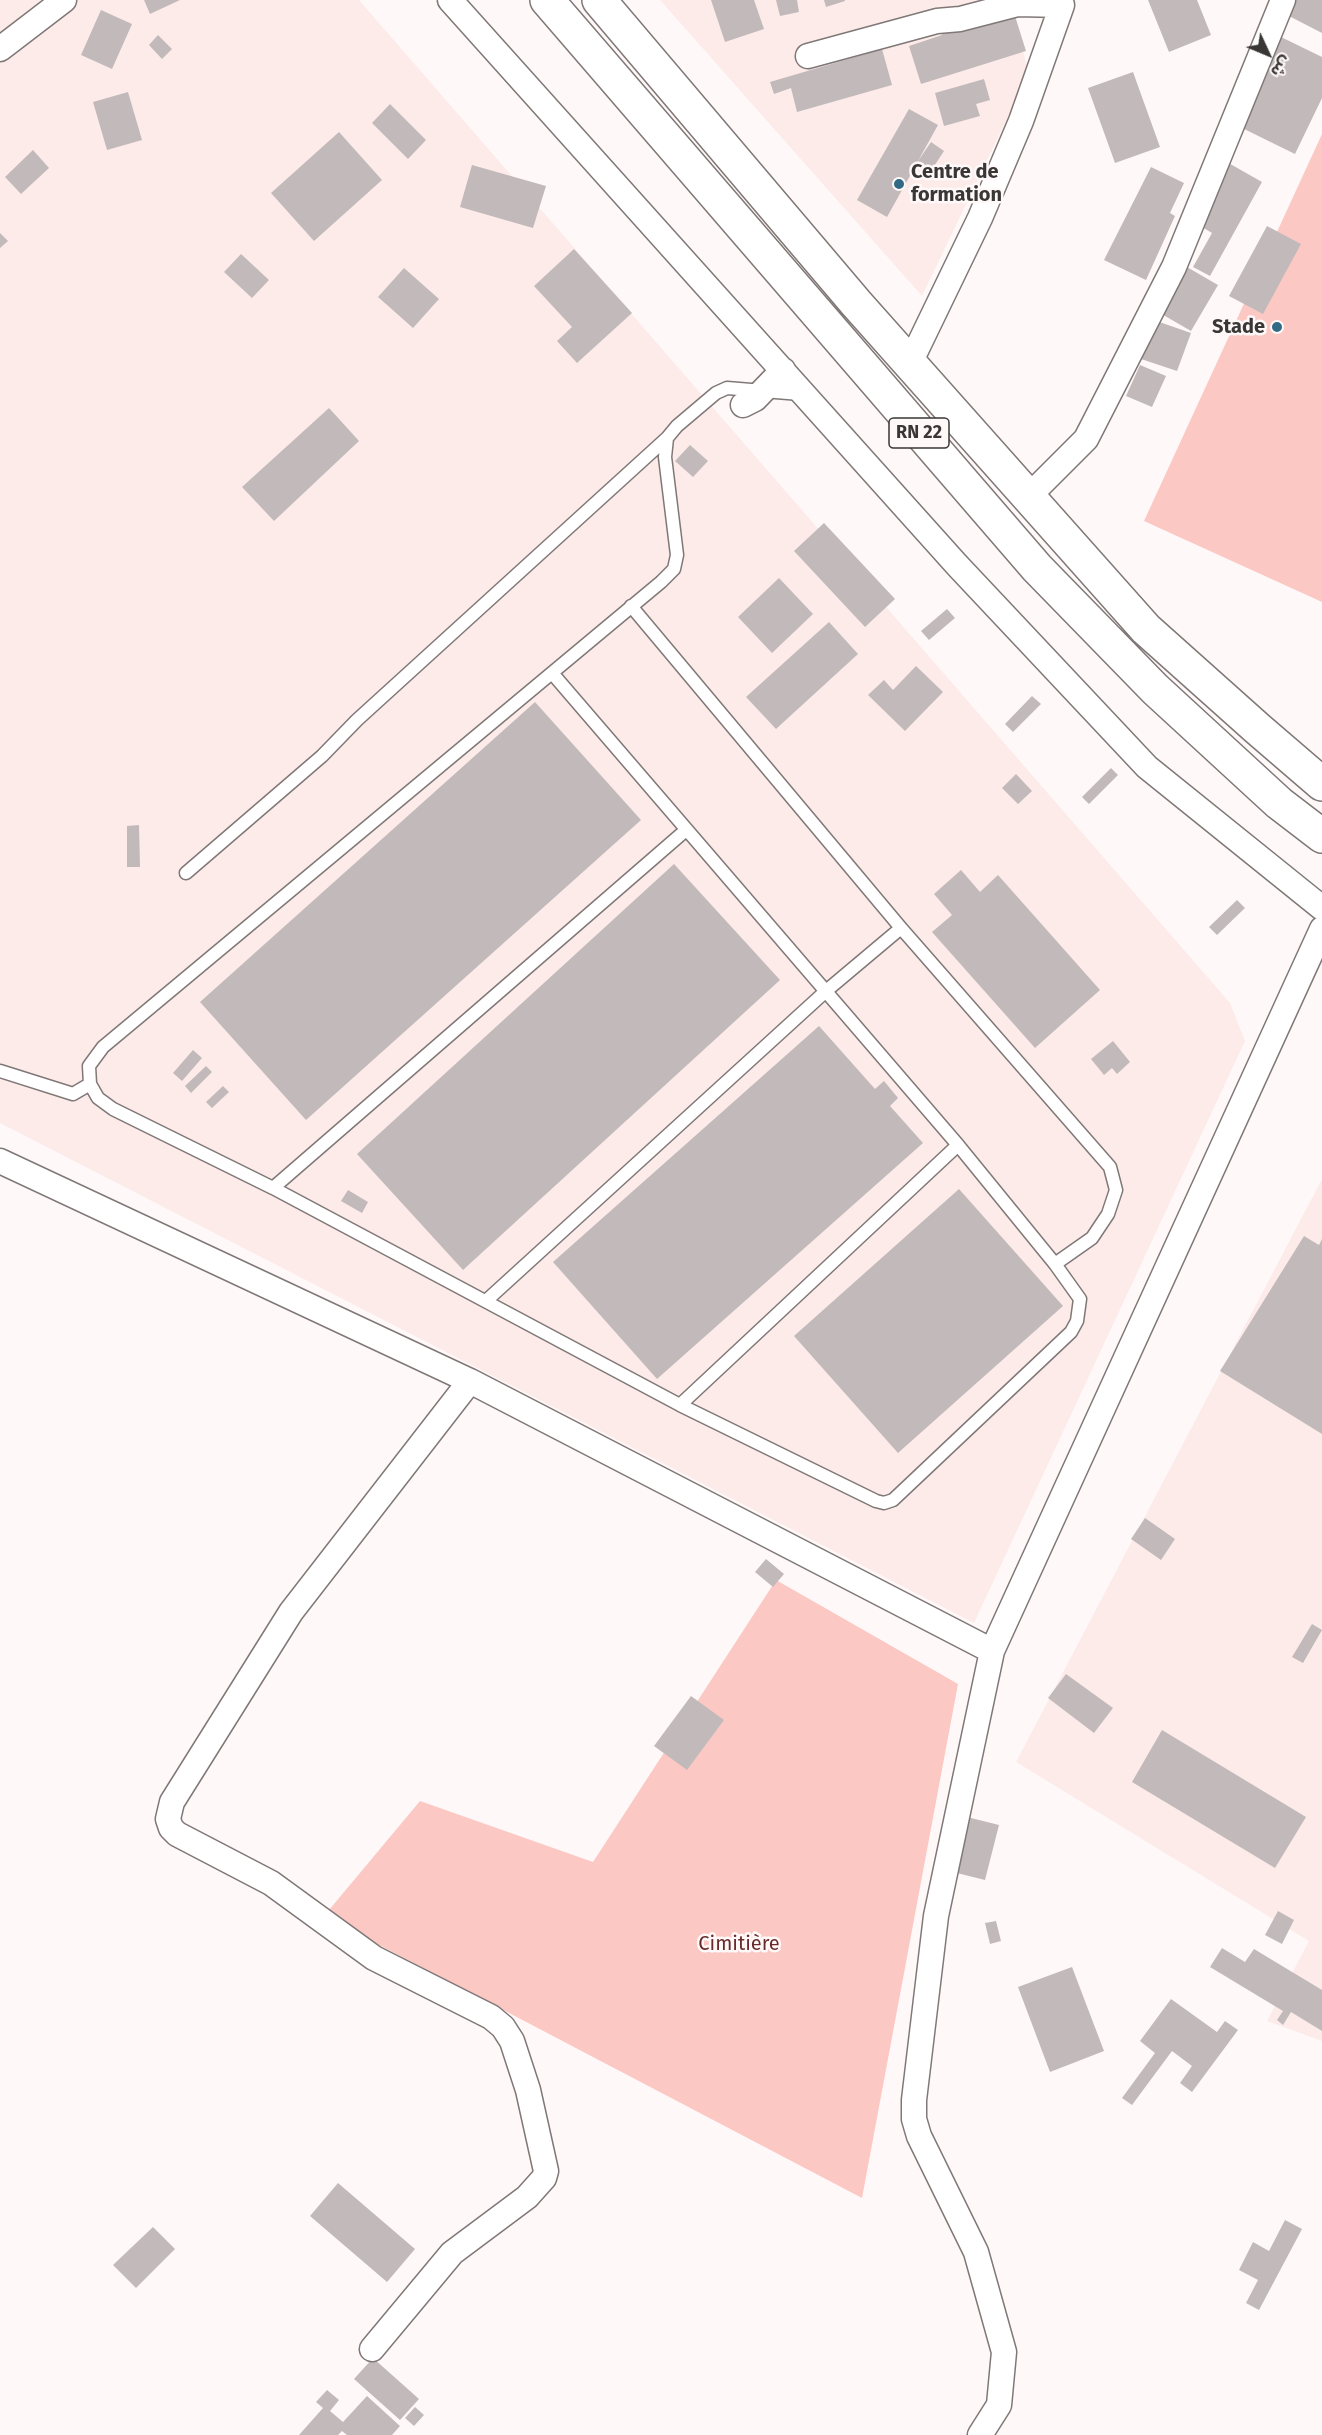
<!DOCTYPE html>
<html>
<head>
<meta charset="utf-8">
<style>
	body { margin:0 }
	#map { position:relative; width:1322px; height:2435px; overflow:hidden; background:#fff8f8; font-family:"Fira Sans","Noto Sans Arabic",sans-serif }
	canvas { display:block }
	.north { position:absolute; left:1238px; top:24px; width:60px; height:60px; -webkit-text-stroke:4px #fff8f8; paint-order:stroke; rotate:134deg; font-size:16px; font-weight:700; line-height:24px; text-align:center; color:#393636 }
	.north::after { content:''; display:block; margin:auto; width:21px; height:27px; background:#393636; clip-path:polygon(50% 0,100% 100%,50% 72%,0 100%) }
</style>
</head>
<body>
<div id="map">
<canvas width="1322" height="2435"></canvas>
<div class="north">ش</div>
</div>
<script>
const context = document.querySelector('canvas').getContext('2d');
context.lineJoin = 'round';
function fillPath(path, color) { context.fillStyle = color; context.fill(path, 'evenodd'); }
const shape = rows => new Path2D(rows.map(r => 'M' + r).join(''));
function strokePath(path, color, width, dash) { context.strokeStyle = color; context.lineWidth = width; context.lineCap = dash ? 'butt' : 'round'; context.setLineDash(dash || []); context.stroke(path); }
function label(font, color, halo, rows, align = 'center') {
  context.font = font + ' "Fira Sans",sans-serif'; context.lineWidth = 5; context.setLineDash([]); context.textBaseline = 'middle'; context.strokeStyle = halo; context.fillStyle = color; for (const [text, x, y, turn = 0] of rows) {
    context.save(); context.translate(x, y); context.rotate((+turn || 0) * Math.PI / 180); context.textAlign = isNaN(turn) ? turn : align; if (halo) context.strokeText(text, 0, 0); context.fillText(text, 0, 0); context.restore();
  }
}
fillPath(shape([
	[0,0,359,0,1230,1003,1245,1041,974,1623,0,1123],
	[660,0,1009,0,1029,73,922,296],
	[1322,1179,1322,2041,1267,2021,1309,1941,1016,1762]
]), '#fdebea');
fillPath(shape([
	[1322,134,1322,602,1144,521],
	[776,1580,958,1684,862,2198,324,1916,420,1801,593,1862]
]), '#fcc8c4');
fillPath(shape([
	[144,0,180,0,150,14],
	[711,0,754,0,764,29,725,42],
	[776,0,797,0,799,12,780,16],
	[824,0,845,0,845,1,826,7],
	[1010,0,1026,51,921,84,909,46,942,35,937,19],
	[1148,0,1197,0,1211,35,1169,52],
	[1295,0,1322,0,1322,33,1287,15],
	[101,10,132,24,112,69,81,55],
	[158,35,172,49,162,59,149,45],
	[1281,37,1322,57,1322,98,1295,154,1238,126],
	[882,49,892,85,797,112,791,88,774,94,770,82],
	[1133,72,1160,147,1115,163,1088,88],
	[984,79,990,100,976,104,980,116,944,126,935,93],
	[128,92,142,140,107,150,93,102],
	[390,104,426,140,408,159,372,123],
	[909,109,938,125,918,161,931,142,944,151,929,174,916,165,887,217,857,200],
	[339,132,382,180,314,241,271,193],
	[33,150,49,168,21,194,5,177],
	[1225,161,1262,182,1210,276,1193,267,1212,233,1192,221],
	[472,165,546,186,533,228,460,207],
	[1151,167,1184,183,1170,213,1175,216,1146,280,1104,260],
	[1267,226,1301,244,1263,314,1229,296],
	[0,233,8,241,0,248],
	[574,249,632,313,577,363,557,341,572,327,534,286],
	[241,254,269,280,252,298,224,272],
	[1180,263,1218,285,1191,331,1153,309],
	[404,268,439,299,413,328,378,297],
	[1148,318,1191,333,1177,371,1135,357],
	[1140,365,1166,376,1152,407,1126,396],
	[329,408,359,441,274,521,242,487],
	[690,445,708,461,693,477,675,461],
	[824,523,895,599,865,627,794,551],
	[779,578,813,614,772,653,738,617],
	[947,609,955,618,929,640,921,631],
	[829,622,858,654,776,729,746,697],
	[916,666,943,692,905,731,868,695,884,680,893,690],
	[1032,696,1041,704,1013,732,1005,724],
	[535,702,641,820,306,1120,200,1002],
	[1111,768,1118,775,1089,804,1082,797],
	[1016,774,1032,791,1018,804,1002,788],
	[139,825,140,867,127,867,127,826],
	[674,864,780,980,463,1270,357,1154],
	[961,870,980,892,998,875,1100,990,1035,1048,932,932,952,915,934,894],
	[1237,900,1245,908,1217,935,1209,927],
	[819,1026,875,1089,884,1081,898,1098,890,1106,923,1143,657,1379,553,1262],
	[1113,1041,1130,1062,1117,1074,1112,1068,1104,1075,1091,1059],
	[193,1050,202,1058,182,1081,173,1073],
	[206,1066,212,1072,191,1093,185,1086],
	[223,1086,229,1092,212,1108,206,1102],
	[959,1189,1063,1306,898,1453,794,1336],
	[348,1190,368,1202,362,1213,341,1201],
	[1304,1236,1319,1245,1322,1239,1322,1434,1220,1371],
	[1145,1518,1175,1539,1161,1560,1131,1539],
	[766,1559,784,1574,773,1587,755,1572],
	[1312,1624,1322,1630,1303,1663,1292,1657],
	[1066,1674,1113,1708,1094,1733,1048,1698],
	[691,1696,724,1720,687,1770,654,1746],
	[1162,1730,1306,1817,1275,1868,1132,1782],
	[959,1815,999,1825,985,1880,949,1871],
	[1278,1911,1294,1920,1282,1944,1265,1935],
	[996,1921,1001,1941,990,1944,985,1923],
	[1222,1948,1245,1962,1254,1949,1322,1990,1322,2031,1291,2012,1283,2025,1277,2020,1283,2011,1210,1967],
	[1072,1967,1104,2051,1050,2072,1018,1987],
	[1171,1999,1217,2032,1225,2021,1238,2030,1192,2092,1180,2083,1192,2066,1172,2051,1132,2105,1122,2098,1155,2053,1140,2041],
	[338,2183,415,2249,387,2282,310,2216],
	[1285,2220,1302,2229,1259,2310,1246,2303,1258,2280,1239,2270,1253,2242,1269,2251],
	[153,2227,175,2249,136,2288,113,2265],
	[373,2358,419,2399,400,2420,354,2379],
	[327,2390,339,2400,330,2411,343,2422,367,2396,400,2426,392,2435,347,2435,342,2431,338,2435,299,2435,323,2408,316,2402],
	[415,2407,424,2415,414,2426,405,2418]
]), '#c2baba');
const service = shape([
	[631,606,901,928,1110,1167,1116,1190,1108,1214,1092,1238,1055,1264],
	[552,673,958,1145,1055,1264,1080,1299,1077,1321,1071,1332,893,1500,884,1503,876,1501,680,1405,273,1188,113,1109,98,1098,90,1084,89,1066,103,1047,661,582,674,569,677,555,665,457,667,438,677,426,716,393,727,388,800,394],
	[186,873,322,756,357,720,667,438],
	[0,1071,73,1094,90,1084],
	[273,1188,686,830],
	[487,1300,826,991,901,928],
	[680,1405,958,1145]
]);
const minor = shape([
	[450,0,957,565,1147,767,1322,908],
	[0,49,64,0],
	[808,56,937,21,960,19,1018,4,1062,5,1021,121,980,218,910,363],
	[743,405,755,399,783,370],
	[1029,496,1086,439,1174,267,1283,0],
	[0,1161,470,1381,992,1651],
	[372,2349,452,2253,527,2197,544,2178,546,2171,528,2090,512,2041,503,2027,491,2017,374,1958,271,1883,177,1834,171,1828,168,1819,172,1802,291,1612,470,1381],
	[980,2435,999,2405,1004,2352,976,2252,919,2136,914,2119,914,2100,936,1916,992,1651,1322,929]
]);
const trunk = shape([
	[547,0,1037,568,1155,689,1279,803,1322,836],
	[599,0,856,303,1146,629,1258,729,1322,784]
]);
strokePath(service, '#7f7877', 15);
strokePath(minor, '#7f7877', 27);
strokePath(trunk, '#7f7877', 36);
strokePath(service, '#fff', 12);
strokePath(minor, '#fff', 24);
strokePath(trunk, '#fff', 33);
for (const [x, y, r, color] of [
	[899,184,6,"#326984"],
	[1277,327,6,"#326984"]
]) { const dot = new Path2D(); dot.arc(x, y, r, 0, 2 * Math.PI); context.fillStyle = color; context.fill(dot); strokePath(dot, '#fff8f8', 2); }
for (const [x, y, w] of [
	[919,433,60]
]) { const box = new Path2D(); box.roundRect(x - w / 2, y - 15, w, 30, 4.5); context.fillStyle = '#fff8f8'; context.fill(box); strokePath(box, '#393636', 1.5); }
label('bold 18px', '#393636', null, [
	["RN 22",919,433]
]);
label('bold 20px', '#393636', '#fff8f8', [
	["Centre de",911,172],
	["formation",911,195],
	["Stade",1265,327,"right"]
], 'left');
label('20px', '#692b2a', '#fff8f8', [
	["Cimitière",739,1944]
]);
</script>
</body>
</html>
